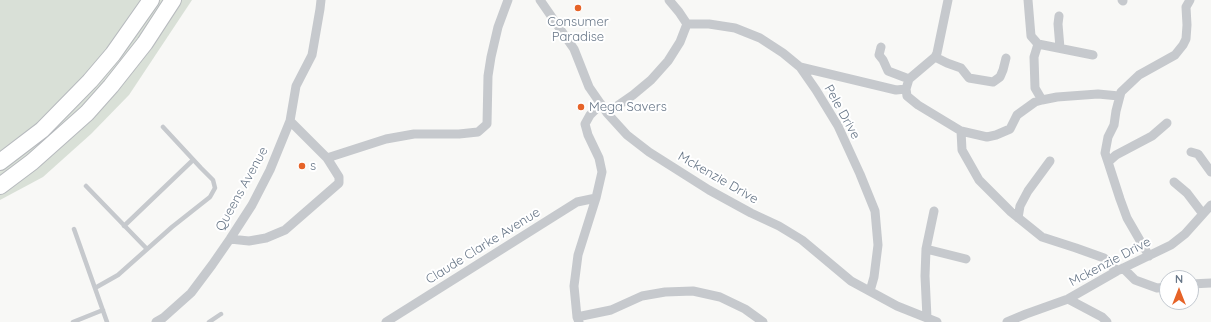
<!DOCTYPE html>
<html>
<head>
<meta charset="utf-8">
<style>
	body { margin:0 }
	#map { position:relative; width:1211px; height:322px; overflow:hidden; background:#f8f8f6; font-family:Quicksand,sans-serif }
	canvas { display:block }
	.north { position:absolute; left:1159px; top:270px; width:40px; height:40px; box-sizing:border-box; background:#fff; border:1px solid #c2c8cf; border-radius:50%; rotate:0deg; font-size:11px; font-weight:700; line-height:16px; text-align:center; color:#677687 }
	.north::after { content:''; display:block; margin:auto; width:14px; height:18px; background:#e66328; clip-path:polygon(50% 0,100% 100%,50% 72%,0 100%) }
</style>
</head>
<body>
<div id="map">
<canvas width="1211" height="322"></canvas>
<div class="north">N</div>
</div>
<script>
const context = document.querySelector('canvas').getContext('2d');
context.lineJoin = 'round';
function fillPath(path, color) { context.fillStyle = color; context.fill(path, 'evenodd'); }
const shape = rows => new Path2D(rows.map(r => 'M' + r).join(''));
function strokePath(path, color, width, dash) { context.strokeStyle = color; context.lineWidth = width; context.lineCap = dash ? 'butt' : 'round'; context.setLineDash(dash || []); context.stroke(path); }
function label(font, color, halo, rows, align = 'center') {
  context.font = font + ' Quicksand,sans-serif'; context.lineWidth = 4; context.setLineDash([]); context.textBaseline = 'middle'; context.strokeStyle = halo; context.fillStyle = color; for (const [text, x, y, turn = 0] of rows) {
    context.save(); context.translate(x, y); context.rotate((+turn || 0) * Math.PI / 180); context.textAlign = isNaN(turn) ? turn : align; if (halo) context.strokeText(text, 0, 0); context.fillText(text, 0, 0); context.restore();
  }
}
fillPath(shape([
	[0,0,192,0,129,95,91,134,43,177,0,200]
]), '#d9e0d7');
const trunk = shape([
	[0,162,42,130,90,81,113,54,151,0],
	[0,186,32,162,87,113,111,86,145,43,173,0]
]);
strokePath(trunk, '#b7babe', 18);
strokePath(shape([
	[86,186,147,249],
	[124,226,193,160],
	[74,229,107,322],
	[95,288,118,275,172,227,210,197,215,188,213,180,201,168,163,127],
	[73,322,103,310],
	[209,322,221,314]
]), '#c6c9cd', 4.5);
strokePath(shape([
	[540,0,574,49,589,87,607,113,627,135,649,152,709,190,751,213,779,226,802,240,851,281,897,306,937,322],
	[948,0,937,53,935,57,909,79,906,89,907,96,918,105,961,131,987,137,996,135,1010,129,1017,115,1035,102,1042,100,1057,97,1098,94,1119,96],
	[1028,0,1031,36,1038,44,1093,55],
	[1122,0,1123,1],
	[1059,16,1058,24,1060,48],
	[687,24,709,24,735,28,760,38,783,53,800,67,816,90,838,126,860,174,875,211,878,245,874,277,870,291],
	[1038,44,1034,57,1035,88,1042,100],
	[881,47,879,55,883,60,888,71,909,79],
	[935,57,947,63,961,68,969,78,993,82,1000,77,1003,70,1006,58],
	[800,67,896,90,906,89],
	[607,113,633,95,651,80,668,61,680,42,687,24,679,12,669,0],
	[961,131,962,150,979,180,1011,212,1042,237,1076,248,1104,258,1117,271],
	[1191,152,1198,154,1211,172],
	[327,158,386,139,414,134,459,134,478,132,487,124,488,76,491,57,498,27,508,0],
	[1108,162,1116,155,1152,136,1167,123],
	[1174,182,1187,193,1203,214],
	[1018,218,1020,206,1028,191,1050,161],
	[230,239,249,241,266,238,285,230,339,183,339,177,327,158,290,121],
	[926,249,966,259],
	[1149,256,1127,218,1120,199,1108,162,1105,153,1108,137,1114,125,1116,111,1121,92,1139,75,1175,55,1183,45,1186,39,1187,25,1186,7,1190,0],
	[1123,268,1135,280,1157,288,1167,287],
	[1191,284,1211,283],
	[1068,299,1102,317,1107,322],
	[577,317,611,310,642,296,665,292,693,291,720,297,745,309,763,322],
	[927,318,925,276,926,249,934,211],
	[156,322,163,318,191,293,212,265,230,239,252,205,270,170,290,121,296,86,312,55,320,9,321,0],
	[386,322,577,202,596,198],
	[579,322,577,317,574,286,578,255,596,198,602,172,599,158,588,135,585,124,590,115,601,104],
	[1007,322,1026,314,1068,299,1117,271,1171,245,1185,234,1211,205]
]), '#c6c9cd', 9);
strokePath(trunk, '#fff', 16);
for (const [x, y, r, color] of [
	[578,8,4,"#e66328"],
	[581,107,4,"#e66328"],
	[302,166,4,"#e66328"]
]) { const dot = new Path2D(); dot.arc(x, y, r, 0, 2 * Math.PI); context.fillStyle = color; context.fill(dot); strokePath(dot, '#fff', 1.5); }
label('13px', '#677687', '#fff', [
	["Consumer",578,22,"center"],
	["Paradise",578,37,"center"],
	["Mega Savers",589,107],
	["s",310,166]
], 'left');
label('13px', '#677687', '#fff', [
	["Pele Drive",842,112,61],
	["Mckenzie Drive",718,178,30],
	["Queens Avenue",242,189,-61],
	["Claude Clarke Avenue",483,246,-32],
	["Mckenzie Drive",1110,262,-28]
]);
</script>
</body>
</html>
